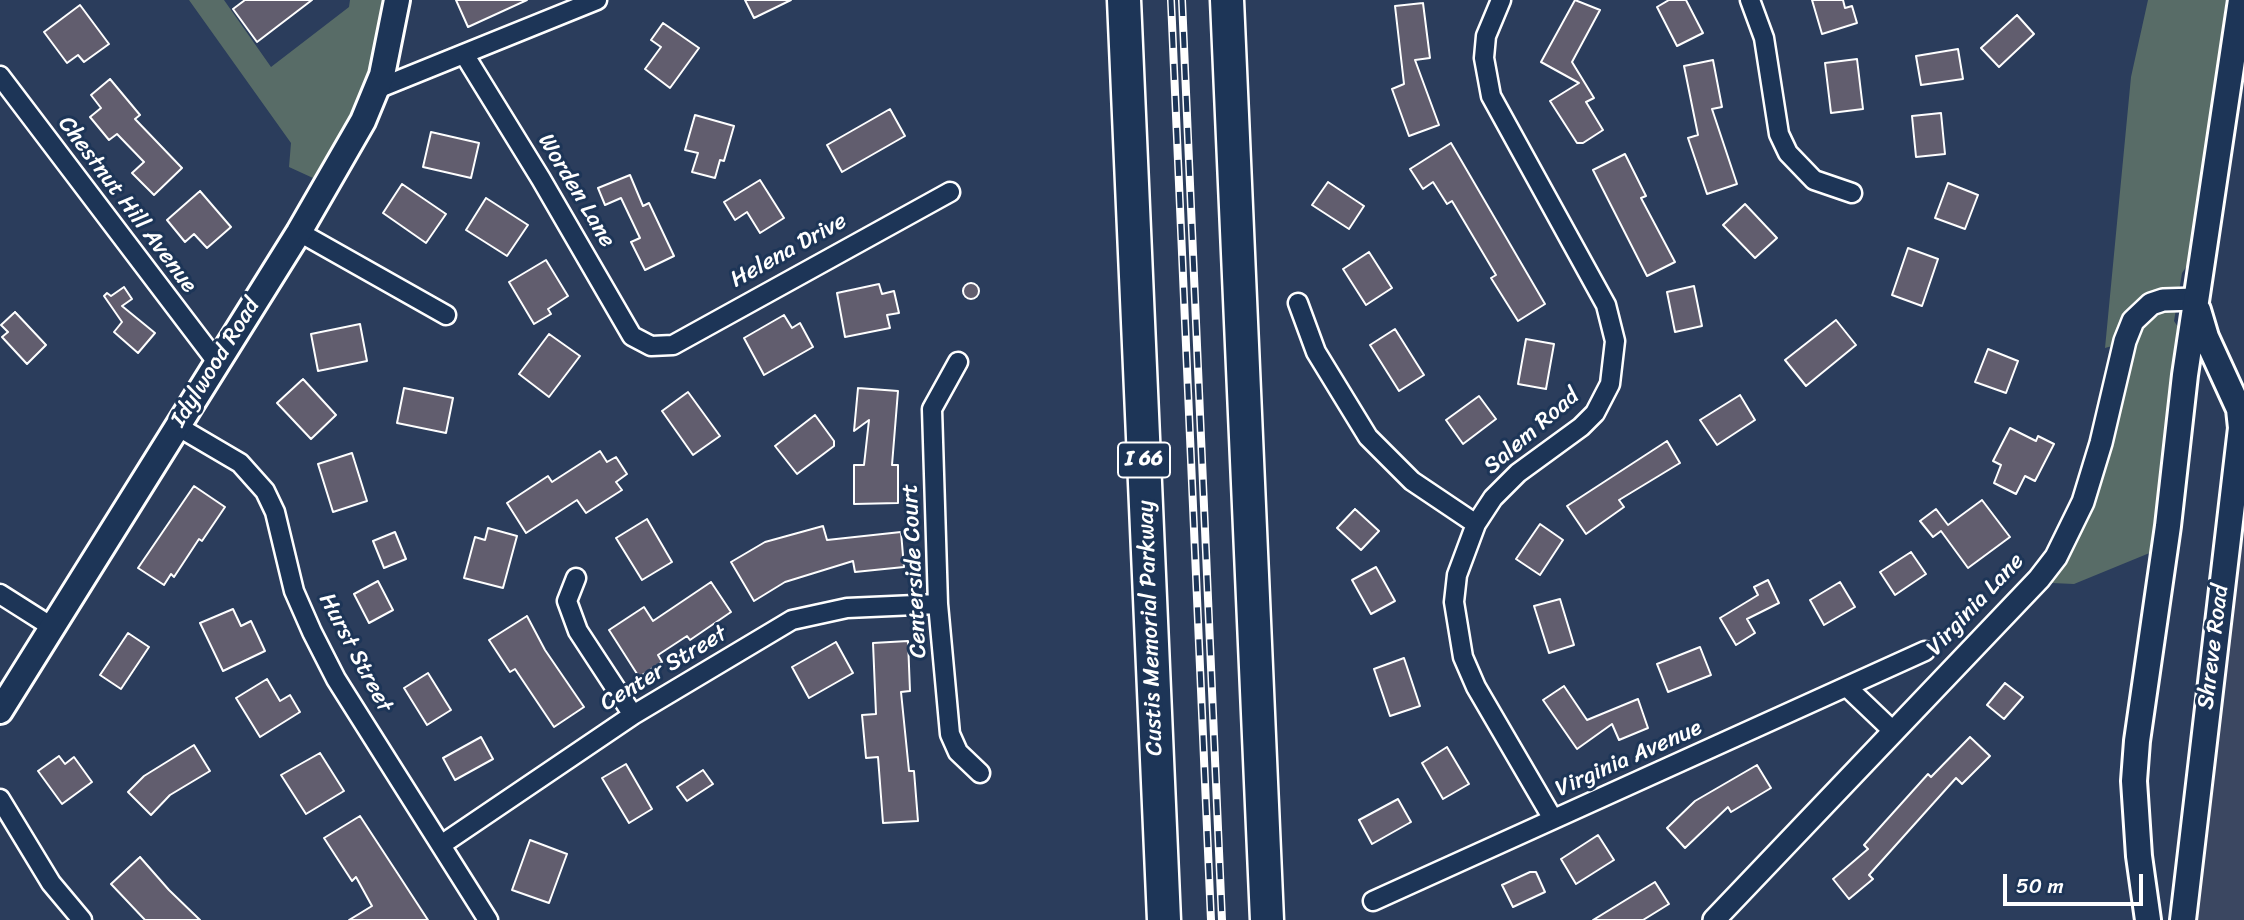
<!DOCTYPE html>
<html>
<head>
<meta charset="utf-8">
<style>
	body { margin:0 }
	#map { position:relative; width:2244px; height:920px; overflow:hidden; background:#2b3d5c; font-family:Sriracha,sans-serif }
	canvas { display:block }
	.scale { position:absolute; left:2003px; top:874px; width:140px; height:32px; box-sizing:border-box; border:4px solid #fff; border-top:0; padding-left:9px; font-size:21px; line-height:24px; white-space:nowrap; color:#fff; -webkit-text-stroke:5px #1d3557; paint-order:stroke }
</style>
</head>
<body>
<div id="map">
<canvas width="2244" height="920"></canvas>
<div class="scale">50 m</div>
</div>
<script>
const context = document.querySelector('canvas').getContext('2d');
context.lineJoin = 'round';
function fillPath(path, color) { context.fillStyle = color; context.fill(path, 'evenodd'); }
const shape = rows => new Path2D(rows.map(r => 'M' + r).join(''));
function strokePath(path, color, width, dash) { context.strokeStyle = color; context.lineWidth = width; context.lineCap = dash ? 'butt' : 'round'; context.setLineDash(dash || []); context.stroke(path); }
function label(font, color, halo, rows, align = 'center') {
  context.font = font + ' Sriracha,sans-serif'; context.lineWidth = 6; context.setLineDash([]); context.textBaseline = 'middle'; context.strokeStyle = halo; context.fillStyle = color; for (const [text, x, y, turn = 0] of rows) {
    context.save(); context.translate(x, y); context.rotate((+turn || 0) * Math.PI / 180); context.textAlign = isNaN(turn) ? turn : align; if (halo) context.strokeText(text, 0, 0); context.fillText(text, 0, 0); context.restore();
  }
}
fillPath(shape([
	[2244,458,2244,920,2195,920]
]), '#3b4761');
fillPath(shape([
	[189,0,224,0,271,67,349,7,350,0,386,0,375,54,358,104,313,178,289,167,291,143],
	[2148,0,2226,0,2191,260,2182,273,2174,321,2180,330,2152,552,2074,584,2052,583,2091,513,2137,339,2105,348,2131,77]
]), '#586c67');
const building = shape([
	[245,0,312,0,257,42,233,9,245,0],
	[456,0,527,0,468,27,456,0],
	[745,0,791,0,754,18,745,0],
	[1575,0,1600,10,1572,62,1594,98,1586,102,1603,130,1583,143,1577,143,1550,101,1579,83,1541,62,1575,0],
	[1669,0,1686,0,1703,33,1677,46,1657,7,1669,0],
	[1812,0,1843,0,1845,8,1852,6,1857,23,1822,34,1812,0],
	[1423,3,1430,58,1415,60,1439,125,1409,136,1392,89,1404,84,1395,6,1423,3],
	[80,5,109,44,84,62,78,55,67,63,44,32,80,5],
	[2017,15,2034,34,1999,67,1981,48,2017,15],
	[663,23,699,48,670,88,645,69,661,47,651,40,663,23],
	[1958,49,1963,79,1921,85,1916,56,1958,49],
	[1857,59,1863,109,1831,113,1825,63,1857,59],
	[1713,60,1722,107,1712,109,1737,184,1707,194,1688,138,1698,135,1684,66,1713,60],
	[110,79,140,115,135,119,182,168,154,195,132,173,144,162,117,134,109,140,90,117,101,108,91,95,110,79],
	[890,109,905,136,842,172,827,145,890,109],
	[1941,113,1945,154,1916,157,1912,116,1941,113],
	[695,115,734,126,724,161,720,160,715,178,692,172,698,153,685,150,695,115],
	[431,132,479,143,471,178,423,167,431,132],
	[1451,143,1545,304,1518,321,1491,278,1496,275,1452,201,1447,204,1433,182,1423,189,1410,169,1451,143],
	[1625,154,1646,196,1641,198,1675,262,1647,276,1593,170,1625,154],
	[630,175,643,206,649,203,674,256,645,270,631,242,640,238,621,198,605,205,598,188,630,175],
	[760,180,784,218,760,233,747,212,735,220,724,202,760,180],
	[1328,182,1364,206,1349,229,1312,205,1328,182],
	[1948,183,1978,195,1965,229,1935,218,1948,183],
	[402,184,446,214,426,243,383,213,402,184],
	[200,191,231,227,207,248,194,234,185,242,167,220,200,191],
	[486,198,528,225,507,256,466,230,486,198],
	[1745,204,1777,238,1755,258,1723,225,1745,204],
	[1908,248,1938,259,1922,306,1892,295,1908,248],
	[1369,252,1392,288,1366,305,1343,269,1369,252],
	[546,260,568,296,548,309,551,314,534,324,509,282,546,260],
	'963 291a8 8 0 1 1 16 0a8 8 0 1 1-16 0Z',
	[879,284,882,294,894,291,899,313,887,315,890,328,845,337,837,293,879,284],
	[1694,286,1702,326,1675,332,1667,292,1694,286],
	[124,287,132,299,122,306,155,333,138,353,114,332,122,322,104,296,107,293,111,296,124,287],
	[15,312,46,345,27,364,2,337,8,332,1,325,15,312],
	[784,315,792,328,800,323,813,347,764,375,744,338,784,315],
	[1836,320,1856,345,1806,386,1785,360,1836,320],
	[360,324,367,361,318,371,311,334,360,324],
	[1395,329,1424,375,1399,391,1370,345,1395,329],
	[549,334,580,356,549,397,519,374,549,334],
	[1526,339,1554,344,1546,389,1518,384,1526,339],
	[1988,349,2018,361,2006,393,1975,382,1988,349],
	[303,379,336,415,311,439,277,403,303,379],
	[404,388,453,398,446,433,397,423,404,388],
	[858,388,898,391,892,465,898,465,898,503,854,504,854,465,864,465,869,420,854,431,858,388],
	[688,392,720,436,693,455,662,411,688,392],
	[1740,395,1755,420,1717,445,1700,420,1740,395],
	[1479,396,1496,419,1463,444,1446,420,1479,396],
	[815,415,834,441,834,446,797,474,775,446,815,415],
	[2010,428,2036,441,2038,436,2054,444,2035,481,2025,476,2016,494,1994,483,2001,465,1993,461,2010,428],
	[1667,441,1680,463,1619,500,1624,507,1586,534,1567,506,1667,441],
	[600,451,607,462,616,457,627,474,616,482,622,490,586,513,577,500,526,533,507,503,548,476,552,482,600,451],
	[352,453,367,501,333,512,318,464,352,453],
	[194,486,225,507,202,541,199,539,174,577,171,574,164,585,138,568,194,486],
	[1982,500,2010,537,1968,568,1941,531,1933,537,1920,521,1936,509,1948,525,1982,500],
	[1355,509,1379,531,1361,550,1337,528,1355,509],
	[647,519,672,562,642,580,616,538,647,519],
	[1540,524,1563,540,1540,575,1516,559,1540,524],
	[823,526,827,540,901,532,904,567,855,572,853,561,785,582,754,601,731,562,765,542,823,526],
	[488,528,517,536,503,588,464,578,475,537,485,540,488,528],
	[395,532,406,559,384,568,373,541,395,532],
	[1911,552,1926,574,1895,595,1880,572,1911,552],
	[1376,567,1395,601,1371,614,1352,580,1376,567],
	[1768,580,1779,603,1747,619,1755,633,1736,645,1720,618,1758,595,1754,587,1768,580],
	[378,581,393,610,369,623,354,594,378,581],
	[711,582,731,612,690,640,687,636,658,655,662,662,639,677,609,630,644,607,653,621,711,582],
	[1840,582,1855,607,1824,625,1810,600,1840,582],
	[1560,599,1574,645,1549,653,1534,606,1560,599],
	[233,609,241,626,251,621,265,651,223,671,200,623,233,609],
	[527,616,545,650,584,707,554,727,515,669,510,672,489,640,527,616],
	[128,633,149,647,121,689,100,675,128,633],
	[908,641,910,691,901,692,909,771,914,771,918,821,883,823,878,757,866,758,862,715,876,714,873,643,908,641],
	[836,642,853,673,809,698,792,667,836,642],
	[1700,647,1711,675,1668,692,1657,664,1700,647],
	[1404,658,1420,706,1390,716,1374,669,1404,658],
	[428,673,451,710,427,725,404,688,428,673],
	[267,679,280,701,290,695,300,712,260,737,236,698,267,679],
	[2005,683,2023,697,2004,719,1987,705,2005,683],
	[1564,686,1587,720,1638,699,1648,728,1619,740,1612,724,1577,749,1543,700,1564,686],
	[481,737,493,759,455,780,443,758,481,737],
	[1970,737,1990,756,1962,784,1956,778,1869,875,1873,879,1849,899,1833,879,1868,849,1864,845,1928,774,1931,777,1970,737],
	[194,745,210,771,170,795,151,815,128,792,144,776,194,745],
	[1447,747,1469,784,1443,799,1422,763,1447,747],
	[320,753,344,791,306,814,281,775,320,753],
	[59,756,65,764,74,757,92,782,62,804,38,771,59,756],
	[626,764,652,809,629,823,602,778,626,764],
	[1757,765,1771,788,1731,812,1728,807,1685,848,1667,828,1695,801,1757,765],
	[703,770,713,784,687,801,677,787,703,770],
	[1398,799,1411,822,1372,844,1359,820,1398,799],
	[360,816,398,874,428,920,349,920,372,906,356,877,352,881,324,838,360,816],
	[1598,835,1614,860,1576,884,1561,859,1598,835],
	[530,840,567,854,549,903,512,890,530,840],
	[140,857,169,890,200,920,145,920,111,884,140,857],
	[1530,872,1536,872,1545,892,1513,907,1502,885,1530,872],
	[1655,882,1669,904,1643,920,1593,920,1655,882]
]);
fillPath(building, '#615d6e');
strokePath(building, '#fff', 2);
const minor = shape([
	[1501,0,1486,36,1484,58,1491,96,1606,305,1615,341,1610,384,1595,413,1581,427,1518,473,1493,498,1476,524,1457,575,1454,602,1463,657,1476,687,1553,819],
	[1750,0,1764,38,1779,134,1788,153,1814,180,1852,193],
	[464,54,541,179,632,336,651,346,673,345,950,192],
	[0,76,217,362],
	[377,89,597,0],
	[299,232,446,315],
	[1298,303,1316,352,1368,437,1412,481,1476,524],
	[958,362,932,409,938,604,950,734,958,752,980,773],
	[177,426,240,463,265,491,275,512,294,591,312,632,336,679,488,920],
	[576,578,567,601,578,631,633,715],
	[0,594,52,627],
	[1848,688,1893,731],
	[0,799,51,883,82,920],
	[441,845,633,715,792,620,847,608,938,604],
	[1373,901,1925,651]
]);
const tertiary = shape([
	[1714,920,2039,579,2056,557,2083,502,2101,443,2125,341,2133,321,2151,304,2163,300,2196,299]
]);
const secondary = shape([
	[0,711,299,232,363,121,382,75,397,0],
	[2148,920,2139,856,2134,781,2137,741,2168,526,2185,375,2241,0],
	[2183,920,2241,428,2239,409,2206,337,2198,310]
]);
const motorway = shape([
	[1124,0,1164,920],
	[1227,0,1267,920]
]);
strokePath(minor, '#fff', 23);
strokePath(tertiary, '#fff', 26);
strokePath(secondary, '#fff', 30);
strokePath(motorway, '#fff', 37);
strokePath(minor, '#1d3557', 18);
strokePath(tertiary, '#1d3557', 21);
strokePath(secondary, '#1d3557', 24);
strokePath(motorway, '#1d3557', 32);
const rail = shape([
	[1171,0,1211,920],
	[1182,0,1222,920]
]);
strokePath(rail, '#fff', 8);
strokePath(rail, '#1d3557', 5, [16]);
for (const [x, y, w] of [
	[1144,460,52]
]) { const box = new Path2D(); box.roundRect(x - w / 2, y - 17.5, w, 35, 5); context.fillStyle = '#1d3557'; context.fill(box); strokePath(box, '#fff', 2); }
label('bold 21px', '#fff', null, [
	["I 66",1144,460]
]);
label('23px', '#fff', '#1d3557', [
	["Worden Lane",576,191,59],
	["Chestnut Hill Avenue",127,205,53],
	["Helena Drive",789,251,-29],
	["Idylwood Road",216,363,-58],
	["Salem Road",1532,432,-41],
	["Centerside Court",915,571,-93],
	["Virginia Lane",1976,605,-47],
	["Custis Memorial Parkway",1151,628,-92],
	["Shreve Road",2214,647,-83],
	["Hurst Street",355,653,62],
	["Center Street",664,669,-31],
	["Virginia Avenue",1629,759,-24]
]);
</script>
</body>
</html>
